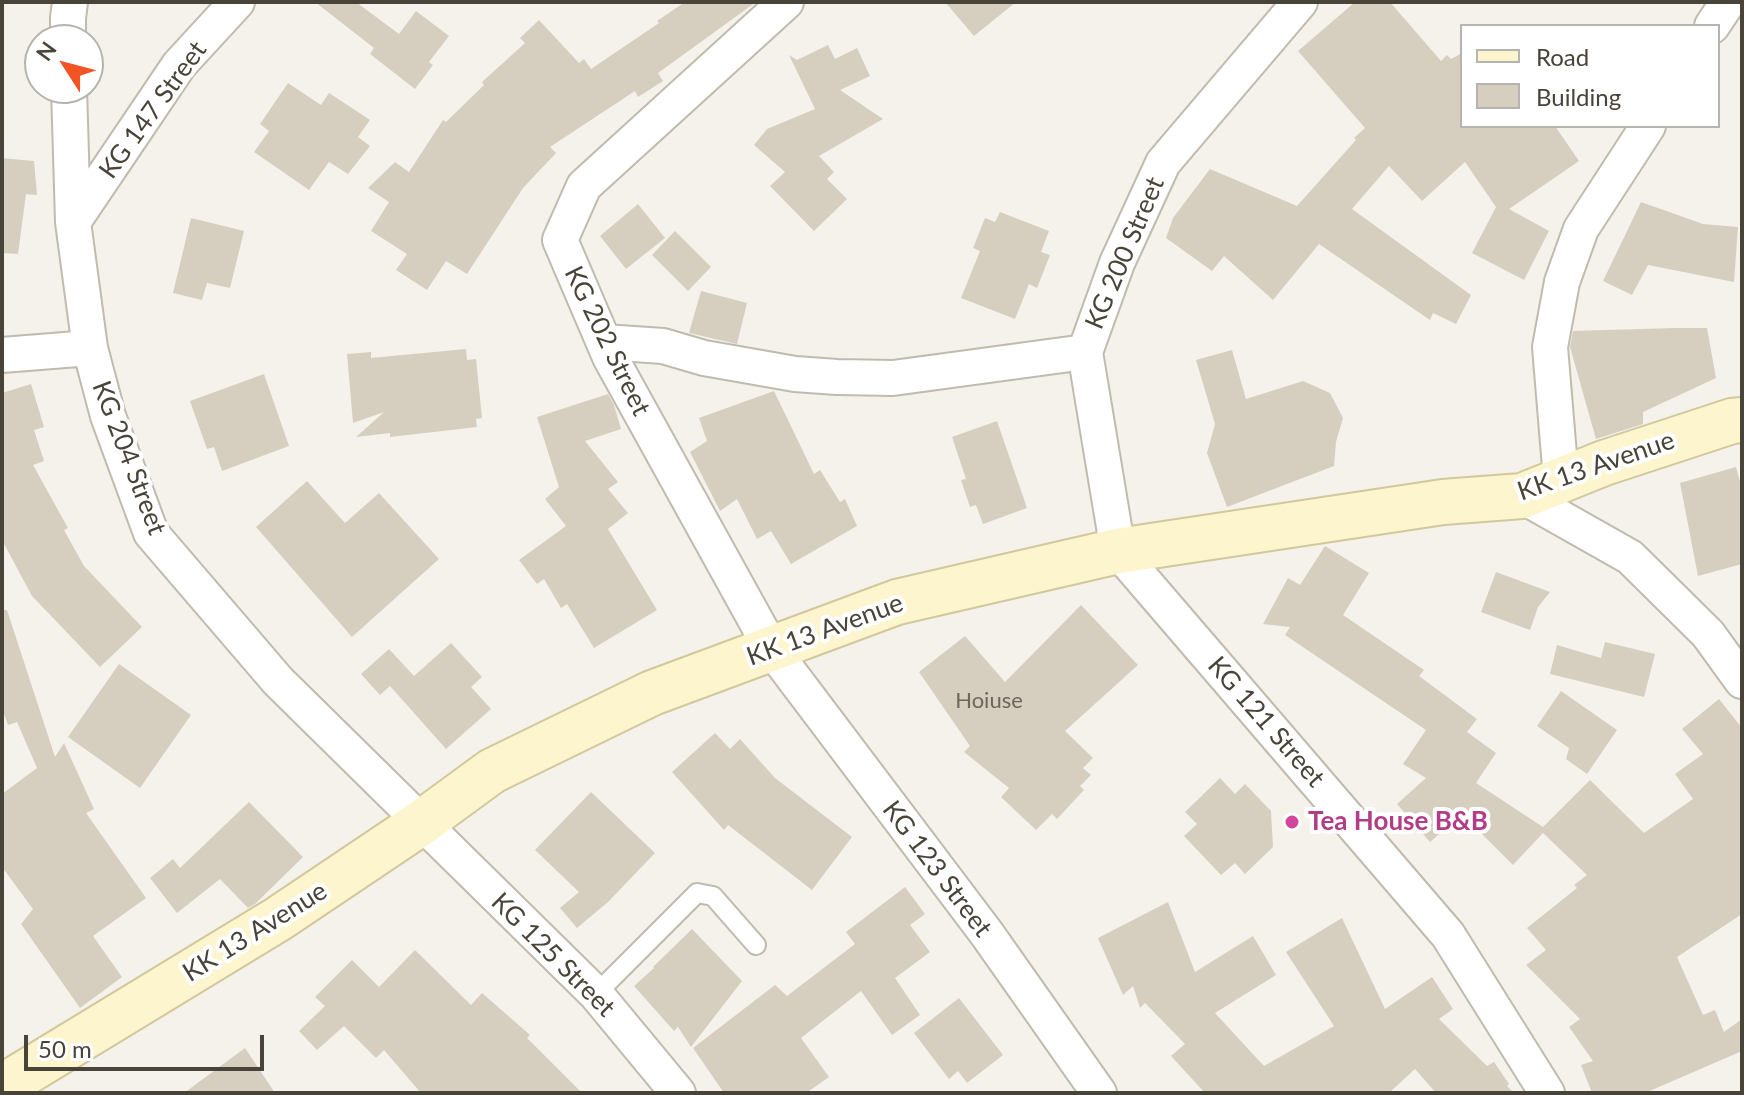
<!DOCTYPE html>
<html>
<head>
<meta charset="utf-8">
<style>
	body { margin:0 }
	#map { position:relative; width:1744px; height:1095px; overflow:hidden; background:#f5f2eb; font-family:Lato,sans-serif }
	canvas { display:block }
	.frame { position:absolute; inset:0; border:4px solid #494439; pointer-events:none }
	.legend { position:absolute; left:1460px; top:24px; width:260px; height:104px; box-sizing:border-box; background:#fff; border:2px solid #b6b4b0; margin:0; padding:10px 14px; list-style:none; font-size:24px; color:#494439 }
	.legend li { display:flex; align-items:center; gap:16px; height:40px }
	.legend b { width:40px; border:2px solid #b6b4b0 }
	.north { position:absolute; left:24px; top:24px; width:80px; height:80px; box-sizing:border-box; background:#fff; border:2px solid #b6b4b0; border-radius:50%; rotate:306deg; font-size:22px; font-weight:700; line-height:32px; text-align:center; color:#494439 }
	.north::after { content:''; display:block; margin:auto; width:28px; height:36px; background:#f25425; clip-path:polygon(50% 0,100% 100%,50% 72%,0 100%) }
	.scale { position:absolute; left:24px; top:1035px; width:240px; height:36px; box-sizing:border-box; border:4px solid #494439; border-top:0; padding-left:10px; font-size:24px; line-height:28px; white-space:nowrap; color:#494439; -webkit-text-stroke:6px #fff; paint-order:stroke }
</style>
</head>
<body>
<div id="map">
<canvas width="1744" height="1095"></canvas>
<div class="frame"></div>
<ul class="legend">
<li><b style="height:10px;background:#fdf5cd"></b>Road</li>
<li><b style="height:22px;background:#d6cfc0"></b>Building</li>
</ul>
<div class="north">N</div>
<div class="scale">50 m</div>
</div>
<script>
const context = document.querySelector('canvas').getContext('2d');
context.lineJoin = 'round';
function fillPath(path, color) { context.fillStyle = color; context.fill(path, 'evenodd'); }
const shape = rows => new Path2D(rows.map(r => 'M' + r).join(''));
function strokePath(path, color, width, dash) { context.strokeStyle = color; context.lineWidth = width; context.lineCap = dash ? 'butt' : 'round'; context.setLineDash(dash || []); context.stroke(path); }
function label(font, color, halo, rows, align = 'center') {
  context.font = font + ' Lato,sans-serif'; context.lineWidth = 8; context.setLineDash([]); context.textBaseline = 'middle'; context.strokeStyle = halo; context.fillStyle = color; for (const [text, x, y, turn = 0] of rows) {
    context.save(); context.translate(x, y); context.rotate((+turn || 0) * Math.PI / 180); context.textAlign = isNaN(turn) ? turn : align; if (halo) context.strokeText(text, 0, 0); context.fillText(text, 0, 0); context.restore();
  }
}
fillPath(shape([
	[315,2,356,2,399,34,416,11,449,36,429,62,433,65,415,89,370,54,374,48],
	[685,2,756,2,658,73,663,81,638,97,635,91,550,147,556,153,523,188,467,274,446,261,427,290,396,270,407,254,371,231,389,202,368,188,395,162,409,172,443,120,446,122,484,85,482,82,525,43,520,38,539,20,579,63,584,59,591,69,659,23,657,21],
	[945,2,1016,2,974,36],
	[1355,2,1390,2,1441,61,1447,55,1451,59,1462,53,1462,126,1555,126,1579,161,1509,209,1549,231,1524,280,1472,253,1496,207,1465,162,1422,201,1389,166,1352,209,1471,295,1456,324,1433,313,1430,320,1319,244,1273,300,1224,256,1212,271,1166,238,1173,218,1210,169,1297,206,1356,140,1354,138,1365,128,1298,51],
	[828,45,835,59,857,48,870,76,840,90,883,119,819,156,834,172,827,179,847,199,814,231,770,186,785,172,754,145,767,129,815,109,789,55,797,60],
	[288,83,321,105,329,93,370,120,358,137,370,146,348,174,329,162,309,190,254,152,269,131,260,124],
	[2,158,34,161,37,195,26,194,18,254,2,253],
	[1641,202,1703,224,1738,227,1734,282,1648,265,1632,295,1603,281],
	[638,204,665,238,626,269,600,236],
	[1000,212,1049,231,1041,252,1050,255,1037,288,1029,284,1015,319,961,298,980,251,973,248,985,218,995,222],
	[191,218,244,231,230,288,207,283,202,300,173,293],
	[675,231,711,267,688,291,652,255],
	[701,291,747,303,737,344,689,333],
	[1675,328,1707,328,1716,378,1643,412,1643,424,1596,439,1570,347,1573,331],
	[466,349,467,360,476,359,482,418,476,419,477,427,390,437,390,433,356,437,384,412,353,423,347,354,371,352,371,358],
	[1232,350,1246,399,1303,381,1330,393,1343,418,1336,442,1334,466,1227,507,1207,453,1215,424,1196,360],
	[264,374,289,446,222,471,214,447,207,449,190,401],
	[31,384,44,427,34,430,44,461,33,465,68,528,64,530,84,566,142,627,100,667,32,596,2,540,2,393],
	[774,391,814,474,820,470,840,502,845,499,857,526,791,564,771,531,757,539,737,499,720,511,690,452,707,441,699,418],
	[608,394,614,405,621,429,585,441,618,482,608,489,628,513,608,529,657,610,594,648,567,604,561,608,544,579,537,584,519,560,566,526,545,499,559,487,537,417],
	[997,421,1027,508,983,524,976,505,970,507,961,480,966,479,952,437],
	[1736,467,1742,489,1742,564,1698,576,1680,483],
	[307,481,345,523,379,493,439,559,352,637,256,527],
	[1325,546,1369,573,1343,615,1424,670,1419,676,1477,719,1467,732,1496,753,1476,783,1543,827,1590,780,1644,833,1693,799,1675,774,1703,754,1682,729,1719,699,1742,728,1742,914,1677,957,1703,1015,1715,1010,1724,1032,1742,1019,1742,1051,1645,1093,1592,1093,1581,1065,1593,1061,1569,1027,1580,1019,1526,965,1546,950,1527,928,1577,888,1574,885,1587,875,1543,833,1513,865,1462,814,1430,842,1397,804,1426,778,1403,764,1426,730,1285,635,1290,627,1263,624,1288,578,1300,585],
	[1496,572,1550,592,1538,607,1530,630,1481,612],
	[1081,605,1138,665,1065,731,1093,758,1083,768,1091,775,1080,786,1084,790,1057,819,1052,814,1036,830,1001,797,1009,788,964,752,970,746,919,672,965,636,1005,682],
	[2,610,7,610,55,757,64,743,94,809,86,813,146,898,93,936,122,977,80,1008,21,924,33,909,2,867,2,794,37,768,17,722,8,725,2,708],
	[1605,642,1655,654,1644,697,1550,674,1557,645,1601,658],
	[451,643,482,677,471,687,491,709,446,749,390,686,380,695,361,674,389,649,414,676],
	[119,664,191,715,140,788,68,737],
	[1561,691,1617,730,1587,774,1566,759,1569,748,1537,726],
	[715,733,730,749,740,739,775,778,852,837,812,890,728,825,724,830,672,772],
	[1220,778,1235,794,1245,784,1271,811,1273,847,1245,874,1235,863,1221,875,1184,836,1197,824,1185,812],
	[591,792,655,853,608,902,577,928,560,908,579,892,535,850],
	[249,802,303,857,255,904,248,908,220,879,177,913,150,878,173,859,180,868],
	[905,887,925,914,910,925,930,952,895,978,920,1015,892,1035,861,991,801,1038,829,1077,806,1093,724,1093,693,1048,775,985,787,996,855,944,846,932],
	[1168,902,1195,972,1253,936,1276,975,1215,1013,1264,1066,1334,1026,1286,952,1342,918,1385,1009,1432,977,1453,1009,1439,1019,1487,1066,1494,1062,1509,1084,1507,1086,1514,1093,1436,1093,1415,1069,1389,1093,1205,1093,1171,1056,1185,1044,1145,1003,1140,1008,1133,986,1123,995,1098,938],
	[692,929,742,981,691,1047,678,1027,674,1031,634,986,654,968,653,967],
	[415,950,471,1005,482,993,530,1035,527,1038,582,1093,421,1093,384,1050,376,1058,344,1026,317,1050,299,1031,325,1006,315,997,352,960,379,987],
	[959,998,1003,1055,967,1083,958,1071,949,1079,914,1033],
	[245,1048,275,1093,184,1093]
]), '#d6cfc0');
const lane = shape([
	[596,994,697,893,713,896,756,945]
]);
const street = shape([
	[786,2,584,186,560,240,610,357,771,648,987,934,1099,1093],
	[1300,2,1163,163,1117,263,1085,352,1118,551,1448,935,1547,1093],
	[1712,26,1728,2],
	[68,40,68,18,70,2],
	[69,88,73,222,90,348,108,416,151,533,278,681,596,994,678,1093],
	[73,222,179,65,237,2],
	[604,342,663,346,704,358,795,374,837,377,893,378,1085,352],
	[2,355,90,348],
	[1561,479,1550,347,1562,282,1581,229,1648,126],
	[1522,496,1630,557,1708,634,1742,681]
]);
const secondary = shape([
	[2,1087,278,919,421,823,492,771,652,693,897,602,1118,551,1443,502,1522,496,1604,463,1732,421,1742,420]
]);
strokePath(lane, '#c0bbad', 22);
strokePath(street, '#c0bbad', 38);
strokePath(secondary, '#d2c89c', 48);
strokePath(lane, '#fff', 18);
strokePath(street, '#fff', 34);
strokePath(secondary, '#fdf5cd', 44);
for (const [x, y, r, color] of [
	[1292,822,8,"#d1479c"]
]) { const dot = new Path2D(); dot.arc(x, y, r, 0, 2 * Math.PI); context.fillStyle = color; context.fill(dot); strokePath(dot, '#fff', 3); }
label('22px', '#6c675b', null, [
	["Hoiuse",989,701]
]);
label('26px', '#494439', '#fff', [
	["KG 147 Street",153,110,-54],
	["KG 200 Street",1125,253,-67],
	["KG 202 Street",607,341,64],
	["KG 204 Street",129,458,69],
	["KK 13 Avenue",1596,466,-19],
	["KK 13 Avenue",825,630,-20],
	["KG 121 Street",1266,722,49],
	["KG 123 Street",937,869,53],
	["KK 13 Avenue",255,932,-32],
	["KG 125 Street",553,955,45]
]);
label('bold 26px', '#b23c85', '#fff', [
	["Tea House B&B",1308,822]
], 'left');
</script>
</body>
</html>
